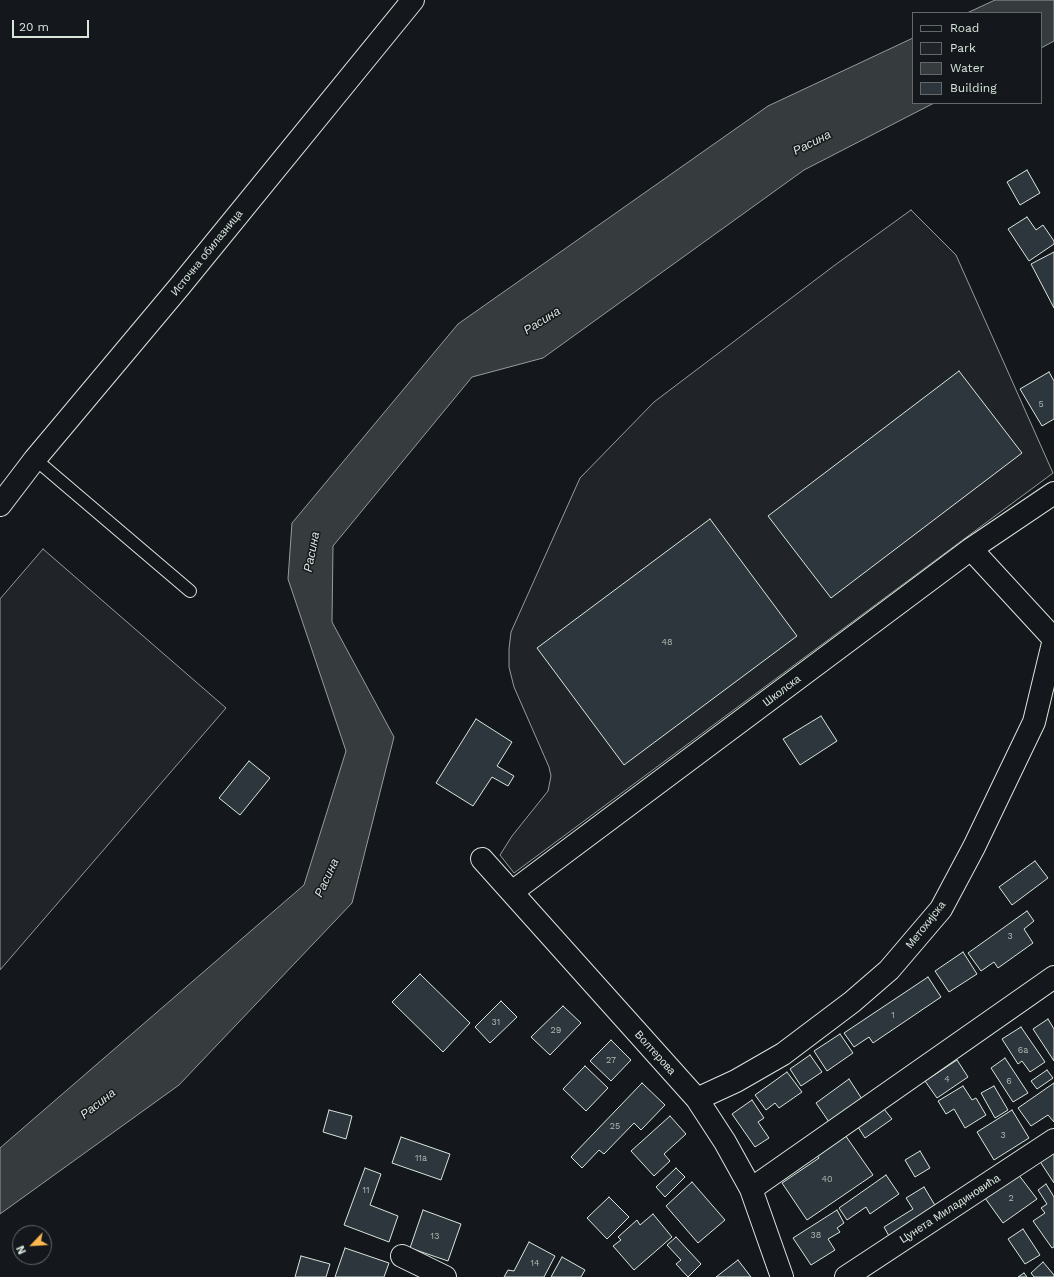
<!DOCTYPE html>
<html>
<head>
<meta charset="utf-8">
<style>
	body { margin:0 }
	#map { position:relative; width:1054px; height:1277px; overflow:hidden; background:#14181c; font-family:"Work Sans",sans-serif }
	canvas { display:block }
	.legend { position:absolute; left:912px; top:12px; width:130px; height:92px; box-sizing:border-box; background:#14181c; border:1px solid #626a69; margin:0; padding:5px 7px; list-style:none; font-size:12px; color:#d8e6dc }
	.legend li { display:flex; align-items:center; gap:8px; height:20px }
	.legend b { width:20px; border:1px solid #626a69 }
	.north { position:absolute; left:12px; top:1225px; width:40px; height:40px; box-sizing:border-box; background:#14181c; border:1px solid #626a69; border-radius:50%; rotate:245deg; font-size:11px; font-weight:700; line-height:16px; text-align:center; color:#d8e6dc }
	.north::after { content:''; display:block; margin:auto; width:14px; height:18px; background:#ffb74d; clip-path:polygon(50% 0,100% 100%,50% 72%,0 100%) }
	.scale { position:absolute; left:12px; top:20px; width:77px; height:18px; box-sizing:border-box; border:2px solid #d8e6dc; border-top:0; padding-left:5px; font-size:12px; line-height:14px; white-space:nowrap; color:#d8e6dc; -webkit-text-stroke:3px #14181c; paint-order:stroke }
</style>
</head>
<body>
<div id="map">
<canvas width="1054" height="1277"></canvas>
<ul class="legend">
<li><b style="height:5px;background:#14181c"></b>Road</li>
<li><b style="height:11px;background:#202428"></b>Park</li>
<li><b style="height:11px;background:#363b3e"></b>Water</li>
<li><b style="height:11px;background:#2c363c"></b>Building</li>
</ul>
<div class="north">N</div>
<div class="scale">20 m</div>
</div>
<script>
const context = document.querySelector('canvas').getContext('2d');
context.lineJoin = 'round';
function fillPath(path, color) { context.fillStyle = color; context.fill(path, 'evenodd'); }
const shape = rows => new Path2D(rows.map(r => 'M' + r).join(''));
function strokePath(path, color, width, dash) { context.strokeStyle = color; context.lineWidth = width; context.lineCap = dash ? 'butt' : 'round'; context.setLineDash(dash || []); context.stroke(path); }
function label(font, color, halo, rows, align = 'center') {
  context.font = font + ' "Work Sans",sans-serif'; context.lineWidth = 3; context.setLineDash([]); context.textBaseline = 'middle'; context.strokeStyle = halo; context.fillStyle = color; for (const [text, x, y, turn = 0] of rows) {
    context.save(); context.translate(x, y); context.rotate((+turn || 0) * Math.PI / 180); context.textAlign = isNaN(turn) ? turn : align; if (halo) context.strokeText(text, 0, 0); context.fillText(text, 0, 0); context.restore();
  }
}
const green = shape([
	[911,210,956,255,1053,473,514,873,500,855,512,836,548,791,551,776,549,767,514,687,509,667,509,649,511,632,580,478,654,402,835,265,911,210],
	[43,549,226,708,0,970,0,599,43,549]
]);
fillPath(green, '#202428');
strokePath(green, '#939e99', 1);
const water = shape([
	[995,0,1054,0,1054,41,1041,48,1041,13,967,13,995,0],
	[913,38,913,103,934,103,804,170,543,358,472,377,333,546,332,622,394,737,352,903,179,1085,0,1214,0,1148,304,885,346,751,288,579,292,523,458,324,768,106,913,38]
]);
fillPath(water, '#363b3e');
strokePath(water, '#939e99', 1);
const building = shape([
	[1027,170,1040,193,1020,205,1007,182,1027,170],
	[1027,217,1036,230,1043,225,1054,241,1054,244,1029,261,1008,229,1027,217],
	[1054,252,1054,308,1031,264,1054,252],
	[959,371,1022,453,831,598,768,516,959,371],
	[1049,372,1054,381,1054,419,1042,426,1020,389,1049,372],
	[710,519,797,636,624,765,537,648,710,519],
	[821,716,837,741,800,765,783,739,821,716],
	[476,719,512,742,497,766,514,776,508,786,492,777,473,806,436,783,476,719],
	[249,761,270,778,240,815,219,798,249,761],
	[1035,861,1048,878,1012,905,999,887,1035,861],
	[1027,911,1034,921,1024,929,1033,943,998,968,994,962,981,971,968,953,1027,911],
	[963,952,977,974,949,992,935,971,963,952],
	[420,974,470,1023,443,1052,392,1002,420,974],
	[928,977,941,997,873,1043,869,1037,854,1047,844,1033,928,977],
	[501,1001,517,1017,490,1043,475,1027,501,1001],
	[563,1006,581,1023,550,1055,531,1037,563,1006],
	[1048,1019,1054,1029,1054,1061,1033,1029,1048,1019],
	[1021,1027,1045,1062,1030,1072,1022,1061,1018,1064,1002,1039,1021,1027],
	[840,1034,853,1053,827,1071,814,1051,840,1034],
	[611,1040,631,1060,611,1081,590,1061,611,1040],
	[810,1055,822,1072,801,1086,790,1069,810,1055],
	[1005,1058,1028,1093,1013,1102,991,1068,1005,1058],
	[957,1060,968,1077,937,1098,925,1081,957,1060],
	[585,1066,608,1088,586,1111,563,1089,585,1066],
	[1047,1070,1053,1078,1037,1089,1031,1081,1047,1070],
	[787,1072,802,1092,779,1108,775,1103,766,1110,755,1095,787,1072],
	[849,1079,862,1099,829,1122,816,1103,849,1079],
	[642,1083,665,1105,641,1130,634,1123,604,1154,599,1150,582,1168,571,1157,642,1083],
	[1054,1083,1054,1122,1048,1115,1031,1126,1018,1108,1054,1083],
	[963,1086,972,1100,976,1098,986,1115,965,1128,954,1109,946,1114,938,1101,963,1086],
	[994,1086,1008,1110,995,1118,981,1093,994,1086],
	[752,1100,764,1118,758,1122,769,1138,755,1147,732,1114,752,1100],
	[884,1109,892,1119,865,1138,858,1127,884,1109],
	[329,1110,352,1116,346,1139,323,1132,329,1110],
	[1012,1110,1029,1138,994,1160,977,1132,1012,1110],
	[670,1116,686,1134,664,1154,670,1161,654,1176,631,1151,670,1116],
	[843,1132,873,1175,807,1220,782,1183,819,1158,814,1152,843,1132],
	[401,1137,450,1154,441,1180,392,1163,401,1137],
	[1054,1150,1054,1183,1039,1160,1054,1150],
	[920,1151,930,1168,915,1177,905,1160,920,1151],
	[365,1168,381,1174,370,1205,398,1216,389,1242,344,1225,365,1168],
	[676,1168,685,1177,665,1197,656,1187,676,1168],
	[1018,1174,1037,1199,1003,1223,985,1198,1018,1174],
	[886,1175,899,1194,870,1214,866,1207,847,1220,839,1208,886,1175],
	[692,1182,725,1220,698,1243,666,1206,692,1182],
	[1046,1184,1054,1197,1054,1247,1052,1248,1033,1221,1045,1213,1041,1208,1047,1204,1038,1190,1046,1184],
	[924,1187,936,1207,889,1236,884,1227,913,1209,906,1198,924,1187],
	[609,1197,629,1217,607,1239,587,1218,609,1197],
	[423,1210,461,1224,448,1261,410,1248,423,1210],
	[837,1210,844,1223,837,1228,840,1232,828,1239,835,1250,811,1265,793,1238,837,1210],
	[653,1214,672,1237,634,1270,613,1246,621,1240,618,1237,637,1220,640,1225,653,1214],
	[1023,1229,1040,1255,1025,1264,1008,1239,1023,1229],
	[676,1237,701,1264,688,1277,676,1264,681,1260,667,1245,676,1237],
	[529,1242,555,1256,544,1277,504,1277,508,1270,514,1271,529,1242],
	[345,1248,389,1263,384,1277,335,1277,345,1248],
	[301,1256,330,1264,326,1277,295,1277,301,1256],
	[562,1257,585,1270,581,1277,551,1277,562,1257],
	[738,1260,751,1277,716,1277,738,1260],
	[1043,1262,1054,1275,1054,1277,1034,1277,1031,1273,1043,1262],
	[1024,1273,1027,1277,1018,1277,1024,1273]
]);
fillPath(building, '#2c363c');
strokePath(building, '#d8e6dc', 1);
const service = shape([
	[35,459,190,591]
]);
const minor = shape([
	[482,859,697,1099,725,1142,751,1189,782,1277],
	[512,892,971,549,1054,493],
	[697,1099,736,1081,783,1054,852,1002,889,970,941,909,974,847,1034,722,1054,639,971,549],
	[751,1189,1054,977],
	[402,1256,445,1277],
	[846,1277,1054,1140]
]);
const primary = shape([
	[0,505,35,459,180,286,413,0]
]);
strokePath(service, '#d8e6dc', 14);
strokePath(minor, '#d8e6dc', 24);
strokePath(primary, '#d8e6dc', 24);
strokePath(service, '#14181c', 12);
strokePath(minor, '#14181c', 22);
strokePath(primary, '#14181c', 22);
label('9px', '#adbab4', null, [
	["5",1041,404],
	["48",667,642],
	["3",1010,936],
	["1",893,1015],
	["31",496,1022],
	["29",556,1030],
	["6a",1023,1050],
	["27",611,1060],
	["4",947,1079],
	["6",1009,1081],
	["25",615,1126],
	["3",1003,1135],
	["11a",421,1158],
	["40",827,1179],
	["11",366,1190],
	["2",1011,1198],
	["38",816,1235],
	["13",435,1236],
	["14",535,1263]
]);
label('11px', '#d8e6dc', '#14181c', [
	["Источна обилазница",207,253,-51],
	["Школска",782,691,-37],
	["Метохијска",926,925,-52],
	["Волтерова",655,1053,48],
	["Цунета Миладиновића",950,1209,-33]
]);
label('italic 12px', '#d8e6dc', '#14181c', [
	["Расина",812,143,-27],
	["Расина",542,321,-32],
	["Расина",312,552,-79],
	["Расина",327,878,-65],
	["Расина",98,1104,-38]
]);
</script>
</body>
</html>
